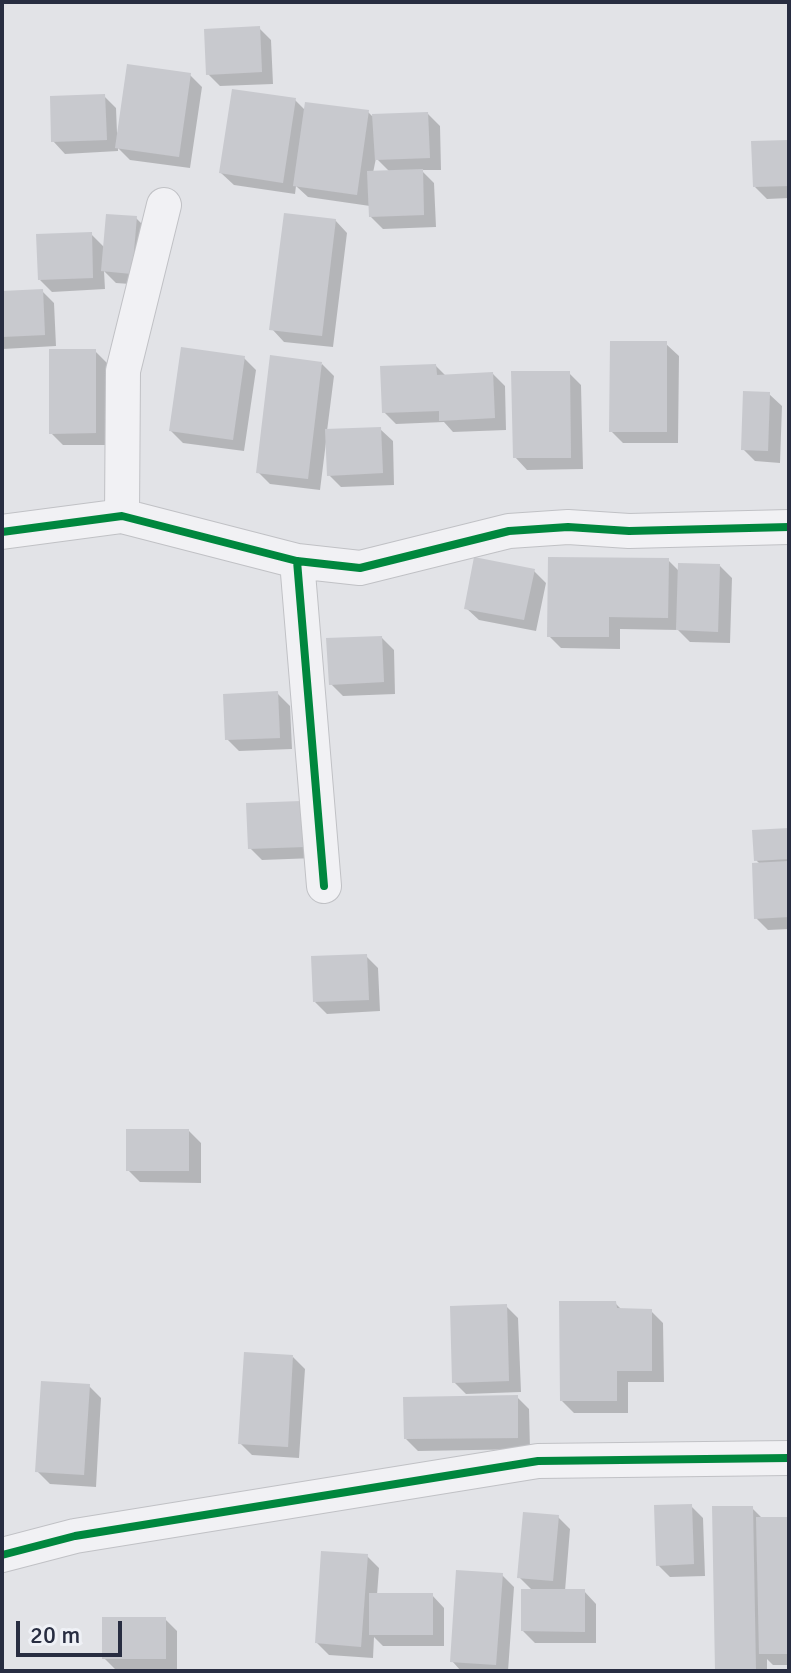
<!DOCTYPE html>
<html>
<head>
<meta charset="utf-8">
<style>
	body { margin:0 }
	#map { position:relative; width:791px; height:1673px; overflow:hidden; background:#e2e3e7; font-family:Signika,sans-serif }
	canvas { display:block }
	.frame { position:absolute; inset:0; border:4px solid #282d41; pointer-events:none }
	.scale { position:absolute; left:16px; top:1621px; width:106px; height:36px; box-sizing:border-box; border:4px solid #282d41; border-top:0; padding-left:10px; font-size:24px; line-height:28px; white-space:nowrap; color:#282d41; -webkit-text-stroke:6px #eff1f6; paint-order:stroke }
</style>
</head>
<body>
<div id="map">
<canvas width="791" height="1673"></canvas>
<div class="frame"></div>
<div class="scale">20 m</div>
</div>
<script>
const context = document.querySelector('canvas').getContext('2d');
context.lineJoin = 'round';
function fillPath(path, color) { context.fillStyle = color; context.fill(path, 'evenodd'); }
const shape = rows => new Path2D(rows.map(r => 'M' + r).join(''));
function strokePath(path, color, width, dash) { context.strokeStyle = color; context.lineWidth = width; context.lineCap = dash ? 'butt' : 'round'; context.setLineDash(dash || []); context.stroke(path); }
fillPath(shape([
	[259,28,271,40,273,84,220,86,208,74],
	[190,75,202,87,190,168,130,160,118,148,118,151,65,154,53,141,104,96,116,108,117,133],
	[295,100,306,111,368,112,372,116,428,114,440,126,441,170,421,170,434,183,436,227,383,229,371,217,370,206,308,197,296,186,295,194,234,185,221,173],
	[376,158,390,172,373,173],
	[789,142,789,198,767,199,755,187],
	[136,218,148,230,144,285,116,283,104,271,105,289,52,292,40,280,91,234,105,248],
	[335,220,347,233,333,347,284,342,272,329],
	[42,291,54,303,56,346,3,349,2,293],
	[666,344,679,356,678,443,623,443,611,431],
	[95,351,107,363,108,445,63,445,51,433],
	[244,358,256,370,244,451,183,443,171,431],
	[322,364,334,376,327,431,380,429,393,441,394,485,341,487,329,475,328,443,326,442,320,490,270,484,258,472],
	[436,366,446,376,493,374,505,386,506,430,453,432,444,422,396,424,384,412],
	[569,373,581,385,583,469,527,470,515,457],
	[769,394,782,406,780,463,755,461,743,449],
	[668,560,680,572,720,566,732,578,730,643,690,642,678,630,620,629,620,649,561,648,549,636],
	[534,571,546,583,536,631,479,620,466,608],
	[382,638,394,650,395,694,343,696,331,684],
	[278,694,290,706,292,749,239,751,227,739],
	[300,803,315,858,262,860,250,848],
	[789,830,789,929,768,930,756,918,761,865,756,860],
	[366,956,378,968,380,1011,327,1014,315,1002],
	[189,1131,201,1143,201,1183,140,1182,128,1170],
	[615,1303,623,1311,651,1311,663,1323,664,1382,628,1382,628,1413,574,1413,562,1401],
	[506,1306,518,1318,521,1392,466,1394,454,1382],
	[293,1357,305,1369,299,1458,252,1455,240,1443],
	[89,1386,101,1398,96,1487,50,1484,37,1471],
	[517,1397,529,1409,530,1449,418,1451,406,1439],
	[691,1506,703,1518,705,1576,670,1577,658,1565],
	[752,1508,763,1519,789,1519,789,1665,773,1665,767,1659,767,1671,717,1671],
	[558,1517,570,1529,565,1591,584,1591,596,1604,596,1643,535,1643,523,1631,533,1591,519,1577],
	[367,1556,379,1568,377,1595,432,1595,444,1608,444,1646,383,1646,374,1637,373,1658,329,1655,317,1643],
	[502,1575,514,1587,508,1671,461,1671,452,1661],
	[165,1619,177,1631,177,1670,116,1670,104,1658]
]), '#0003');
fillPath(shape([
	[260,26,262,72,206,75,204,29],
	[127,64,191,73,179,157,115,148],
	[232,89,296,98,283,183,219,173],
	[105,94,107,140,51,142,50,96],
	[305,102,369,110,357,195,293,186],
	[428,112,430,158,375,160,372,114],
	[789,140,789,186,753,187,751,141],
	[423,169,424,215,369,217,367,171],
	[284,213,336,219,322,336,269,330],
	[106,214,137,216,132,274,101,271],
	[92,232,93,278,38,280,36,234],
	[43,289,45,335,2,337,2,291],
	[610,341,667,341,667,432,609,432],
	[181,347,245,356,233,440,169,431],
	[49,349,96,349,96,433,49,434],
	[270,355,322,362,308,479,256,473],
	[436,364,437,375,493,372,495,418,439,421,439,411,382,413,380,366],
	[511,371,570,371,571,458,513,458],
	[743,391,770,392,768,451,741,450],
	[381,427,383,473,327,476,325,429],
	[474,557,535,569,524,620,464,609],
	[548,557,669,558,668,618,609,617,609,637,547,637],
	[678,563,720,564,718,632,676,630],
	[382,636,384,682,329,685,326,638],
	[278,691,280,738,225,740,223,694],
	[301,801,304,847,248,849,246,803],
	[789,828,789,859,754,861,752,830],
	[789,861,789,917,754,919,752,863],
	[367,954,369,1000,313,1002,311,956],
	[126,1129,189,1129,189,1171,126,1171],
	[559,1301,616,1301,617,1308,652,1309,652,1371,617,1371,617,1401,560,1401],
	[507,1304,509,1381,452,1383,450,1306],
	[244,1352,293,1355,288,1447,238,1444],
	[41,1381,90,1384,84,1475,35,1472],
	[518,1395,518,1438,404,1439,403,1397],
	[692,1504,694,1564,656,1566,654,1505],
	[712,1506,753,1506,756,1671,715,1671],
	[523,1512,559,1515,553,1581,517,1578],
	[756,1517,789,1517,789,1654,759,1654],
	[321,1551,368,1554,361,1647,315,1643],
	[456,1570,503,1573,496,1665,450,1662],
	[521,1589,585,1589,585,1632,521,1631],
	[369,1593,433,1593,433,1635,369,1635],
	[102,1617,166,1617,166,1659,102,1659]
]), '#c8c9ce');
const street = shape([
	[122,516,123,371,164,205],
	[2,532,122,516,297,561,360,568,509,531,568,527,629,531,789,527],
	[297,561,324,886],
	[2,1555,75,1536,538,1461,789,1458]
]);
strokePath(street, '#c0c1c5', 36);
strokePath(street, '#f1f1f4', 34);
strokePath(shape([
	[2,532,122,516,297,561,360,568,509,531,568,527,629,531,789,527],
	[297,561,324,886],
	[2,1555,75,1536,538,1461,789,1458]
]), '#00873e', 8);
</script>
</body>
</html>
